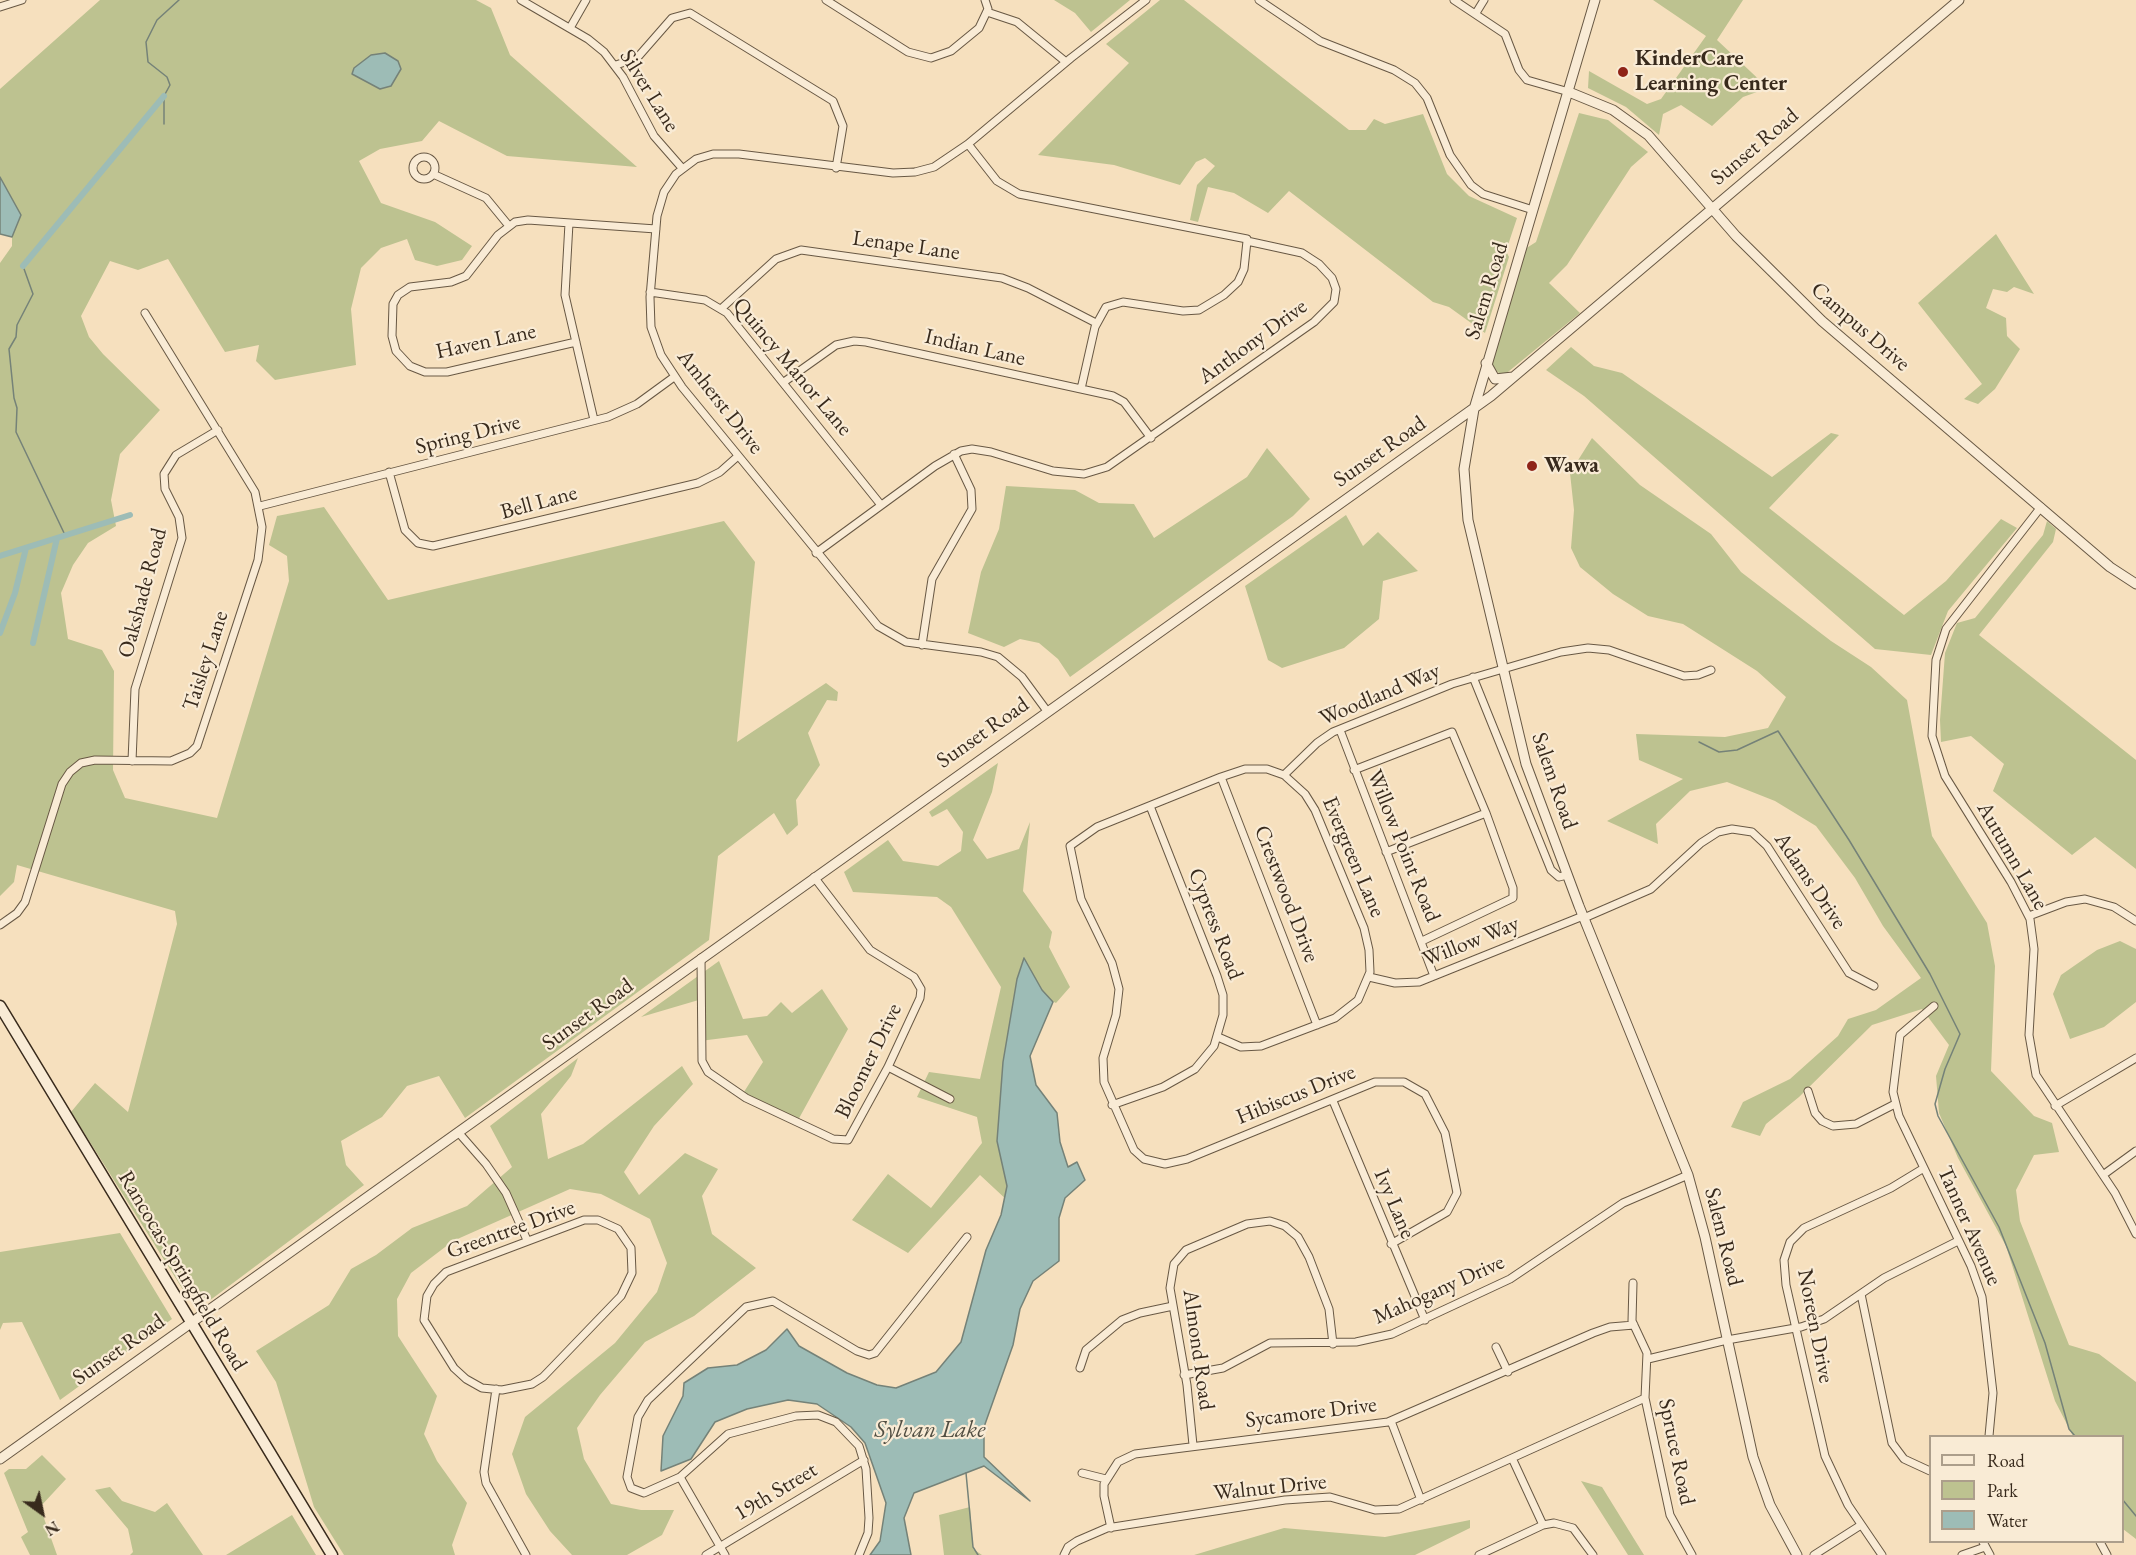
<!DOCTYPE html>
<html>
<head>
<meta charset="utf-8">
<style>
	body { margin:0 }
	#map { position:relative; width:2136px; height:1555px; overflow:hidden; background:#f6e0be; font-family:"EB Garamond",serif }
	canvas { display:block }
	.legend { position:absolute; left:1929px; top:1435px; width:195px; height:108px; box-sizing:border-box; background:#f9ebd5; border:2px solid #ac9e8b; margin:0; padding:8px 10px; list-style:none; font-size:18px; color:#382a1c }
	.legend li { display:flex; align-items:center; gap:12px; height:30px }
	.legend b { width:30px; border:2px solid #ac9e8b }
	.north { position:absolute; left:12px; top:1483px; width:60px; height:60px; -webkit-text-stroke:4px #f9ebd5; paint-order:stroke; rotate:147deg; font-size:16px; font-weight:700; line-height:24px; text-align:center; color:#382a1c }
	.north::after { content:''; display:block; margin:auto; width:21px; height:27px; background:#382a1c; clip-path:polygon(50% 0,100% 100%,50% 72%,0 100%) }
</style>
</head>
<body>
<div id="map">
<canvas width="2136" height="1555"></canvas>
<ul class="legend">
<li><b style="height:8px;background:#f9ebd5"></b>Road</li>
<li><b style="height:16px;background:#bdc290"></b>Park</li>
<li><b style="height:16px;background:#9dbcb6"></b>Water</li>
</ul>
<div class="north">N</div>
</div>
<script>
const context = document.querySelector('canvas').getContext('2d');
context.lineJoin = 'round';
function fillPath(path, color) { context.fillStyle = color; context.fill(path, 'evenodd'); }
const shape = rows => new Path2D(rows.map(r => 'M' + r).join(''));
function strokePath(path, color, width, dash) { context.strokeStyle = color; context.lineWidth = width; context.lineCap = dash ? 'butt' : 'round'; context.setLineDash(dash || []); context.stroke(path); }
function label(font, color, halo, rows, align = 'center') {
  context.font = font + ' "EB Garamond",serif'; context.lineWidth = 4.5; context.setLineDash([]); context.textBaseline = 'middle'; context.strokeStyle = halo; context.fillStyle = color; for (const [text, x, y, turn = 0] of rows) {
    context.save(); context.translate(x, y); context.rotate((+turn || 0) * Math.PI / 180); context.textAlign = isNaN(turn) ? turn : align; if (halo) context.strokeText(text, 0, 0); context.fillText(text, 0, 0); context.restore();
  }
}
fillPath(shape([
	[100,0,476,0,491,8,510,55,637,167,507,156,439,121,422,141,380,149,359,161,381,203,435,222,472,246,462,260,437,266,415,260,407,239,381,248,361,268,351,309,356,365,275,380,256,361,259,345,225,352,168,259,138,270,110,261,81,316,89,337,103,354,160,410,120,454,111,500,116,526,88,543,73,565,61,593,68,639,102,650,114,671,113,770,125,798,217,818,289,581,287,556,269,545,277,516,324,507,388,600,724,521,755,562,737,742,826,683,838,692,837,701,827,700,808,733,820,765,796,800,798,825,787,835,774,813,718,856,709,940,465,1118,439,1076,407,1086,382,1117,341,1141,346,1165,364,1185,209,1301,185,1293,71,1112,95,1083,128,1112,177,924,175,911,17,865,14,882,0,896,0,263,12,246,12,237,21,215,0,177,0,89],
	[1054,0,1130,0,1091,32,1075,13],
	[1160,0,1184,0,1349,130,1366,130,1374,119,1385,124,1423,114,1447,174,1469,196,1517,218,1506,251,1509,257,1485,333,1449,307,1433,302,1289,191,1268,213,1234,193,1208,187,1198,222,1190,220,1197,185,1215,166,1205,158,1196,162,1180,185,1114,165,1038,155,1129,63,1106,44],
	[1653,0,1743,0,1717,40,1768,88,1743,97,1712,126,1681,105,1663,114,1659,135,1626,107,1588,88,1589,71,1647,104,1661,99,1706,36],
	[1579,113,1608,120,1648,152,1631,167,1567,265,1549,283,1580,313,1503,376,1491,367,1525,249,1536,242],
	[1996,234,2034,294,2014,287,2007,292,1993,289,1986,308,2006,318,2007,336,2020,349,1995,389,1978,404,1964,399,1982,384,1918,303],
	[1571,347,1594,366,1622,373,1772,477,1831,433,1839,435,1769,508,1904,615,1946,581,2001,519,2017,528,1948,611,1931,655,1875,649,1584,396,1546,370],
	[1592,438,1640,485,1711,534,1741,572,1831,641,1871,667,1907,700,1932,836,1987,923,1995,966,1991,1071,2034,1116,2052,1123,2059,1152,2034,1155,2016,1190,2020,1221,2069,1345,2099,1354,2136,1382,2136,1539,2123,1529,2122,1436,2073,1436,2055,1401,2006,1246,1958,1158,1939,1113,1936,1076,1949,1045,1922,1009,1872,1025,1799,1097,1766,1124,1760,1136,1731,1127,1743,1102,1790,1079,1838,1036,1848,1019,1876,1010,1921,978,1883,926,1855,878,1816,826,1775,801,1727,782,1690,791,1656,824,1658,844,1607,821,1683,779,1639,760,1636,734,1725,737,1768,728,1786,697,1757,671,1683,624,1648,616,1613,594,1580,567,1571,548,1574,510,1570,473],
	[1267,448,1310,499,1293,516,1070,677,1058,659,1039,643,1020,639,1004,647,968,633,981,572,999,529,1006,486,1075,490,1099,503,1134,504,1154,538,1247,477],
	[1346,515,1363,546,1378,532,1418,571,1383,581,1379,619,1344,648,1282,668,1268,660,1245,586],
	[2047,521,2056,529,2053,542,1979,635,2136,760,2136,869,2095,837,2072,855,1993,791,2004,764,1971,736,1941,742,1940,720,1945,653,1957,623,1975,618,2043,535],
	[998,763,992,792,973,840,987,859,1019,849,1030,822,1023,891,1052,932,1049,947,1070,987,1056,1003,1024,987,1009,1202,980,1175,908,1253,852,1220,888,1174,931,1208,982,1143,977,1117,917,1097,929,1072,980,1079,1001,987,951,907,937,897,853,892,844,872,888,840,903,861,938,866,961,851,963,832,947,809,932,817,929,812],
	[2120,941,2136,949,2136,1002,2104,1027,2070,1039,2053,994,2061,975,2097,950],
	[719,961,743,1019,767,1016,781,1002,792,1013,822,989,848,1029,797,1122,742,1095,763,1062,747,1035,700,1041,702,999,641,1017],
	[578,1058,571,1076,541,1114,548,1159,583,1144,682,1066,693,1084,654,1126,624,1172,639,1195,685,1153,718,1169,702,1196,712,1234,756,1268,694,1316,645,1342,600,1395,577,1428,584,1459,611,1504,641,1510,674,1510,662,1535,627,1555,572,1555,550,1531,526,1494,512,1454,525,1417,615,1343,657,1292,667,1263,650,1219,601,1194,570,1189,453,1241,411,1273,397,1299,398,1336,437,1396,424,1434,437,1461,467,1503,452,1545,455,1555,344,1555,314,1507,276,1382,256,1351,329,1305,351,1269,376,1255,412,1228,467,1206,512,1167,490,1126],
	[120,1233,172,1319,60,1400,22,1322,3,1323,0,1330,0,1252],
	[42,1455,66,1479,40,1507,57,1555,30,1555,21,1537,28,1532,4,1473,9,1469,26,1469],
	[1581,1481,1602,1487,1644,1555,1628,1555],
	[110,1487,122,1501,155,1512,167,1503,203,1555,130,1555,133,1552,128,1529,95,1490],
	[970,1507,973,1549,982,1555,944,1555,939,1515],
	[292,1515,316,1555,226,1555],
	[1470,1520,1470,1528,1415,1555,1194,1555,1284,1528,1385,1537]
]), '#bdc290');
const water = shape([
	[385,53,398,61,401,69,391,86,380,89,352,74,354,68,371,55,385,53],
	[0,177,21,215,12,237,0,234,0,177],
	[1024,958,1042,990,1053,1002,1030,1056,1036,1085,1057,1113,1060,1142,1068,1167,1077,1162,1085,1180,1065,1198,1059,1218,1059,1261,1033,1281,1020,1309,1013,1345,984,1427,984,1457,1030,1501,984,1466,914,1493,904,1518,911,1555,870,1555,880,1541,886,1503,865,1443,851,1427,817,1404,788,1400,747,1409,715,1422,691,1459,661,1471,663,1436,683,1396,684,1383,708,1368,737,1365,766,1350,787,1329,799,1346,847,1373,877,1385,896,1388,936,1372,961,1342,986,1250,1001,1215,1007,1186,997,1141,1003,1062,1017,979,1024,958]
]);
fillPath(water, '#9dbcb6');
strokePath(water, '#758278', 1.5);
strokePath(shape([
	[164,124,164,96,170,85,167,77,148,62,146,42,157,20,179,0],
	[23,266,33,294,17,325,16,337,9,349,14,398,17,408,16,432,65,535],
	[1699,742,1719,752,1737,750,1778,731,1849,840,1930,974,1960,1034,1945,1069,1935,1104,1938,1116,1999,1227,2045,1343,2069,1429,2075,1436],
	[966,1473,973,1547,978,1555],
	[2122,1499,2136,1516]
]), '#758278', 1.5);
strokePath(shape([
	[23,266,164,96],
	[0,556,130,515],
	[0,633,15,593,26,548],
	[33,643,57,538]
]), '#9dbcb6', 6);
const minor = shape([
	[521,0,588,39,604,52,623,77,654,136,682,168],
	[826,0,908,52,931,58,951,51,979,28,988,9,985,0],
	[1259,0,1320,41,1394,70,1415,83,1427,98,1450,155,1471,185,1483,194,1533,210],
	[1454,0,1505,34,1519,70,1527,80,1569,92],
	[0,7,22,0],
	[987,12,1017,22,1066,62],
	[1476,13,1484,0],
	[570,28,586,0],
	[616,65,637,58,672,18,690,13,833,101,843,126,836,168],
	'413 168a11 11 0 1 1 22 0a11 11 0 1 1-22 0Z',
	[433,174,486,198,509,226],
	[569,223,565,295,594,420],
	[650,292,705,300,727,313,881,505],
	[722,308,776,259,801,250,1002,278,1028,288,1096,323],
	[576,342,447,372,425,372,410,366,396,351,392,336,393,304,398,295,410,287,451,282,466,276,498,235,515,222,528,220,656,229],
	[784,382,836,345,854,341,866,342,1113,396,1124,402,1151,438],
	[1081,389,1095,327,1106,307,1123,302,1183,311,1199,310,1224,295,1238,282,1244,269,1247,241],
	[389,472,405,530,418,543,433,546,698,483,720,472,738,456],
	[260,506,608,417,637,404,674,377],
	[2041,507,1946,629,1936,660,1932,736,1945,776,2011,882,2030,919,2034,949,2029,1035,2036,1075,2115,1193,2136,1234],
	[816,553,935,466,961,451,972,449,991,452,1053,471,1084,474,1107,467,1314,322,1334,302,1336,289,1332,278,1319,264,1302,253,1247,241,1247,239,1019,194,997,181,968,144],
	[922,645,932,579,972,509,971,490,954,454],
	[1473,677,1551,870,1559,877,1567,875],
	[1047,711,1022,677,998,657,981,652,906,642,878,626,682,387,661,355,651,327,650,297,657,216,664,192,676,174,696,159,713,154,739,154,893,173,915,172,934,167,968,144,1071,58,1146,0],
	[1340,730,1434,976],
	[132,761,135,689,182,538,179,517,165,489,164,474,176,455,218,430],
	[1354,770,1452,732,1486,813,1513,888,1513,898,1422,941],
	[1284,775,1317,743,1333,732,1452,684,1561,652,1588,648,1609,650,1684,676,1698,675,1711,670],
	[1221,777,1317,1025],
	[1386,852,1486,813],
	[2029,916,2066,902,2085,899,2114,907,2136,921],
	[1584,918,1651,889,1701,843,1718,832,1732,829,1752,832,1767,846,1849,973,1874,986],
	[0,925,17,913,25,902,62,784,70,772,81,763,95,760,171,761,190,753,197,746,258,560,262,527,255,492,145,313],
	[701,958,702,1061,708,1072,746,1098,833,1139,848,1140,888,1067,920,998,921,989,914,977,870,950,814,877],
	[1369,977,1395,983,1419,982,1583,916],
	[1934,1006,1900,1035,1893,1092,1899,1116,1971,1266,1982,1297,1993,1393,1989,1436],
	[1218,1037,1241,1047,1261,1046,1335,1018,1358,1000,1370,972,1369,950,1364,928,1315,810,1305,794,1284,775,1267,769,1245,769,1221,777,1097,827,1070,846,1081,899,1112,963,1119,989,1116,1015,1103,1058,1104,1082,1134,1150,1144,1159,1165,1164,1187,1159,1375,1082,1404,1082,1425,1094,1445,1133,1457,1193,1447,1212,1391,1244],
	[888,1067,950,1099],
	[1808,1091,1815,1113,1822,1121,1833,1126,1856,1124,1895,1104],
	[1333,1101,1425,1320],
	[1112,1105,1163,1087,1195,1069,1214,1046,1223,1015,1223,995,1217,976,1150,806],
	[2055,1106,2136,1058],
	[458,1132,486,1164,506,1193,527,1240],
	[2103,1175,2136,1151],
	[584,1220,598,1220,618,1229,631,1248,632,1273,621,1296,543,1377,532,1384,502,1390,482,1388,466,1379,454,1368,424,1320,427,1296,434,1284,446,1272,584,1220],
	[1633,1283,1632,1321,1647,1353,1645,1398,1670,1515,1692,1555],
	[1861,1294,1892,1443,1904,1459,1930,1471],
	[1496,1347,1508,1372],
	[1648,1359,1727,1340,1801,1327,1824,1319,1884,1278,1958,1241],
	[1080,1368,1086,1350,1122,1320,1140,1313,1173,1306],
	[1184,1375,1223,1368,1270,1343,1356,1342,1392,1334,1510,1279,1623,1203,1688,1175],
	[496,1389,484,1472,486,1483,526,1555],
	[1391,1421,1421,1500],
	[1193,1445,1187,1385,1170,1288,1174,1264,1186,1250,1247,1224,1270,1221,1285,1226,1298,1237,1309,1257,1329,1309,1333,1344],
	[1512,1458,1543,1525],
	[1082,1473,1106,1479],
	[680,1477,725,1555],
	[1111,1528,1104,1496,1104,1484,1118,1462,1135,1454,1388,1422,1593,1333,1610,1327,1634,1325],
	[1983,1542,1990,1555],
	[2100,1542,2107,1555],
	[706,1555,864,1460],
	[859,1555,868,1533,869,1518,866,1469,859,1446,836,1422,818,1415,796,1416,728,1434,680,1477,644,1493,631,1488,627,1477,638,1417,648,1400,746,1307,773,1301,857,1351,869,1355,875,1353,967,1237],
	[1064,1555,1068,1547,1077,1541,1107,1528,1285,1500,1330,1497,1375,1510,1399,1509,1645,1398],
	[1479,1555,1543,1525,1554,1523,1573,1528,1593,1555],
	[1814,1555,1861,1525],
	[1882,1555,1848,1505,1825,1456,1786,1285,1784,1260,1790,1242,1804,1228,1891,1188,1924,1168],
	[1962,1555,1985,1547]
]);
const tertiary = shape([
	[1595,0,1474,409,1464,469,1468,520,1526,764,1579,906,1688,1175,1705,1237,1753,1457,1770,1505,1797,1555],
	[1569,92,1613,110,1648,135,1736,236,1822,321,2110,567,2136,584],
	[1486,363,1495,379,1513,377],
	[0,1459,1491,396,1959,0]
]);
const secondary = shape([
	[0,1006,332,1555]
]);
strokePath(minor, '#685844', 9);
strokePath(tertiary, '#685844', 11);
strokePath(secondary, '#382a1c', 13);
strokePath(minor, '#f9ebd5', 7);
strokePath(tertiary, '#f9ebd5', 9);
strokePath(secondary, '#f9ebd5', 10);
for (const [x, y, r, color] of [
	[1623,72,6,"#8f2418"],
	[1532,466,6,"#8f2418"]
]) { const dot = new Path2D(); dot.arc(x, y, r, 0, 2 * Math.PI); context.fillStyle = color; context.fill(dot); strokePath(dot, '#f9ebd5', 2); }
label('bold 22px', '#382a1c', '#f9ebd5', [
	["KinderCare",1635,59],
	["Learning Center",1635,84],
	["Wawa",1544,466]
], 'left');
label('22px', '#382a1c', '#f9ebd5', [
	["Silver Lane",649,91,58],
	["Sunset Road",1755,147,-40],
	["Lenape Lane",906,246,8],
	["Salem Road",1487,291,-73],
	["Campus Drive",1860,327,41],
	["Haven Lane",486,342,-12],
	["Anthony Drive",1253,342,-36],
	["Indian Lane",975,348,13],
	["Quincy Manor Lane",792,367,50],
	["Amherst Drive",720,402,52],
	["Spring Drive",468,435,-14],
	["Sunset Road",1380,452,-35],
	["Bell Lane",539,503,-15],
	["Oakshade Road",143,593,-75],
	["Taisley Lane",206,661,-72],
	["Woodland Way",1380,695,-23],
	["Sunset Road",983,733,-35],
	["Salem Road",1554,781,71],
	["Willow Point Road",1403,846,68],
	["Autumn Lane",2012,856,60],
	["Evergreen Lane",1353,857,67],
	["Adams Drive",1810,881,56],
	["Crestwood Drive",1286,894,69],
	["Cypress Road",1215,924,69],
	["Willow Way",1471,942,-22],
	["Sunset Road",588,1015,-36],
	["Bloomer Drive",869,1061,-64],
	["Hibiscus Drive",1296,1095,-22],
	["Ivy Lane",1394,1204,67],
	["Tanner Avenue",1969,1226,66],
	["Greentree Drive",511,1230,-20],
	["Salem Road",1723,1237,76],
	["Rancocas-Springfield Road",182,1271,59],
	["Mahogany Drive",1439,1290,-24],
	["Noreen Drive",1815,1326,79],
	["Sunset Road",119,1350,-35],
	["Almond Road",1198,1350,82],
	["Sycamore Drive",1311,1413,-7],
	["Spruce Road",1676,1452,78],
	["Walnut Drive",1270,1488,-6],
	["19th Street",776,1492,-31]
]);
label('italic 24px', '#514e42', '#f9ebd5', [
	["Sylvan Lake",930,1430]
]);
</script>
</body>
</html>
